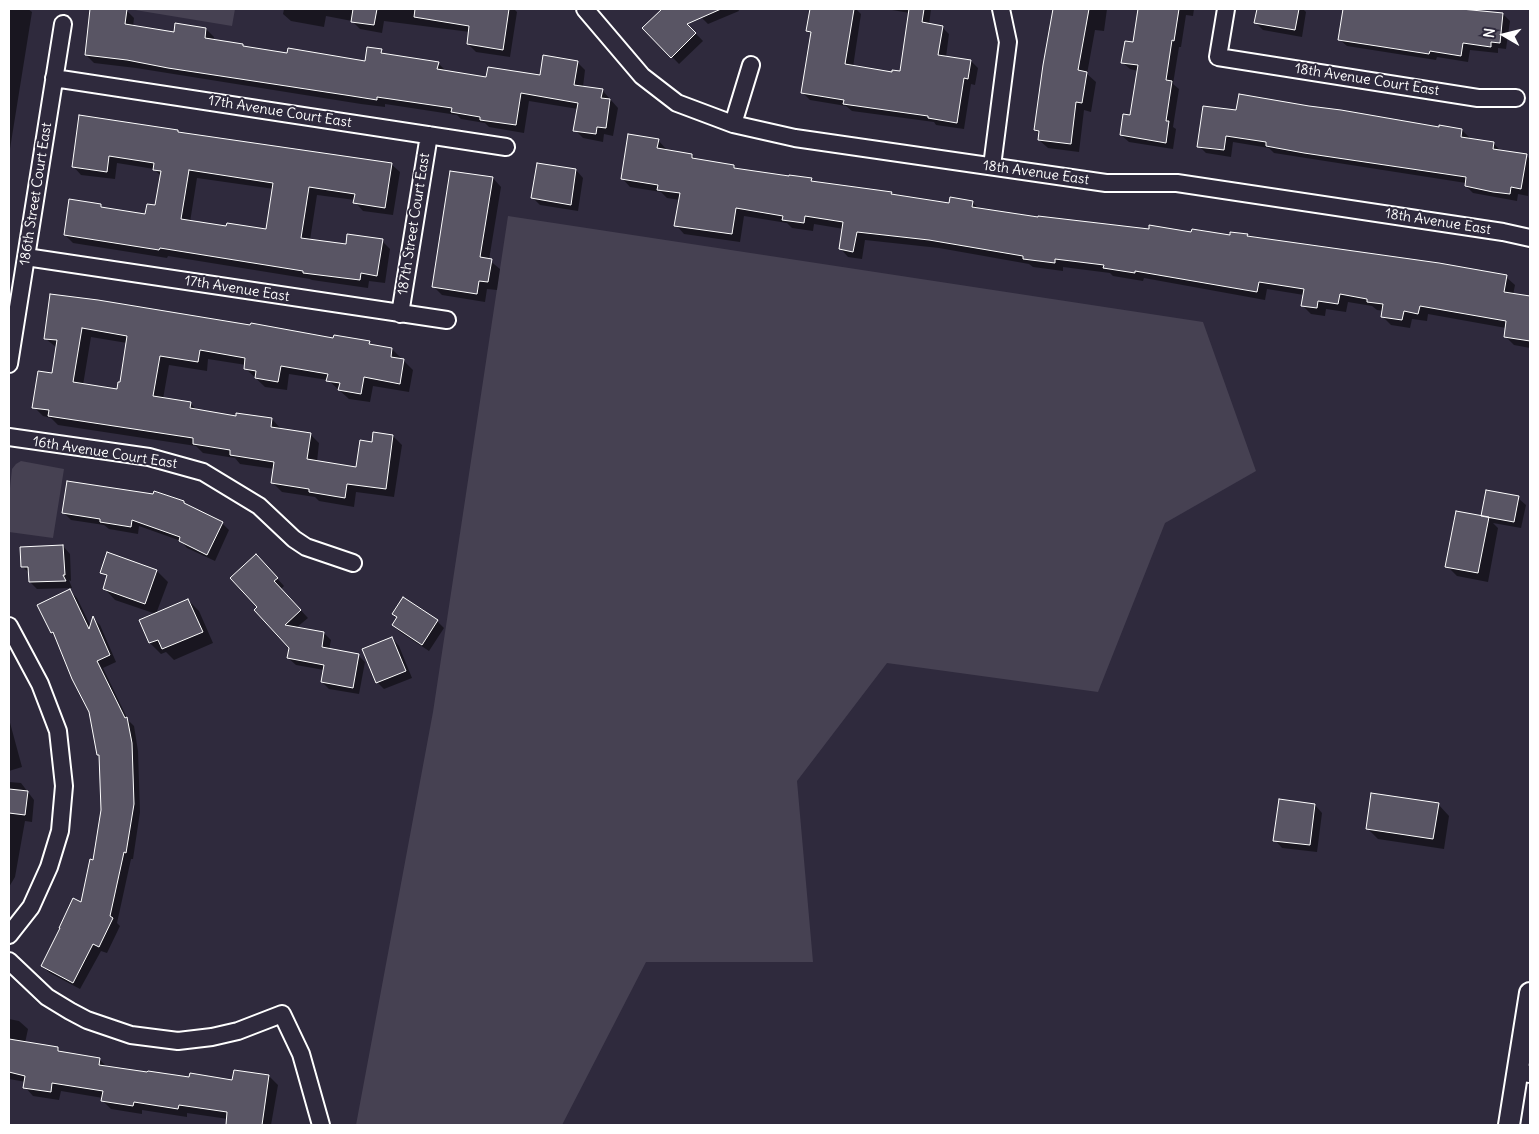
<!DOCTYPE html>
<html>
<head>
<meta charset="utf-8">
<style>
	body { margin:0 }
	#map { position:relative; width:1539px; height:1134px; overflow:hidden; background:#2f2a3d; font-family:Delius,sans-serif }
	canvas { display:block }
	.frame { position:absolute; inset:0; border:10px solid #fff; pointer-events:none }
	.north { position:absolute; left:1479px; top:10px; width:50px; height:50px; -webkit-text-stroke:4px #2f2a3d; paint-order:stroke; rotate:278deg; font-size:14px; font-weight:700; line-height:20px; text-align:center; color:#fff }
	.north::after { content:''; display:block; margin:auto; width:18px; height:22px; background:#fff; clip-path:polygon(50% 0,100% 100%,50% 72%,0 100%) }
</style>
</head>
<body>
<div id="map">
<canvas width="1539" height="1134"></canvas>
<div class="frame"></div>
<div class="north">N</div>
</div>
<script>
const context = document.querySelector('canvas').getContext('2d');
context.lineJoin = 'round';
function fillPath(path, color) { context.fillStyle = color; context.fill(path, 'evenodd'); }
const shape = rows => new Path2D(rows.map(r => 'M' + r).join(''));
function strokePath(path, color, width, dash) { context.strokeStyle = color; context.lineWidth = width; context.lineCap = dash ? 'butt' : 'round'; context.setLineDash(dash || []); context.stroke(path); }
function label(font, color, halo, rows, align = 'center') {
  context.font = font + ' Delius,sans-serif'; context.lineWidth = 4; context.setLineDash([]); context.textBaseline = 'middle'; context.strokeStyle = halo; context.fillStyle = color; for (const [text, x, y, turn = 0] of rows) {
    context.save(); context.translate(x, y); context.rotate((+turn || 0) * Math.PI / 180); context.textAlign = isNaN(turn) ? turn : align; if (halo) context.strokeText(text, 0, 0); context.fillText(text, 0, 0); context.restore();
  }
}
fillPath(shape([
	[129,9,235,9,232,26],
	[508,216,1203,322,1256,471,1165,523,1098,692,887,663,797,781,813,962,646,962,562,1125,356,1125,433,712],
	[21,461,64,469,53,538,9,532,9,497,12,469,16,464]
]), '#464152');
fillPath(shape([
	[9,9,28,9,32,12,9,155],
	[92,9,126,10,134,18,133,27,175,33,206,29,214,37,213,41,288,54,366,62,381,50,385,55,438,63,446,71,488,79,541,77,577,62,585,70,583,87,602,90,618,108,613,136,604,134,603,142,583,138,575,130,578,109,529,101,524,133,489,127,485,123,461,119,457,115,385,104,385,107,361,104,136,68,94,63,86,55],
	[284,9,514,9,517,12,510,57,476,52,468,44,470,32,384,21,382,33,360,29,352,21,326,16,324,27,291,21,283,14],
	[664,9,672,9,703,41,679,64,644,28],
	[697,9,738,9,739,11,708,24,701,17],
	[811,9,856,9,861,14,853,67,893,73,901,72,910,13,886,9,931,9,929,25,942,27,949,34,946,57,971,61,978,68,975,85,971,84,964,129,936,125,934,122,852,111,846,106,810,100,803,93,812,35,807,31],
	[1054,9,1107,9,1104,31,1095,30,1087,74,1096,82,1091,112,1084,110,1079,152,1048,148,1039,140,1040,135,1035,130],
	[1139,9,1194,9,1193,16,1186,15,1181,47,1179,47,1173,84,1179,89,1173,127,1176,129,1173,149,1129,142,1121,135,1131,116,1138,71,1130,69,1122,62,1134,43],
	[1258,9,1303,9,1306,12,1302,37,1263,30,1256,23],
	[1344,9,1434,9,1446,11,1447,9,1453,9,1477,13,1477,11,1503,14,1510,21,1506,49,1498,48,1498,53,1470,50,1468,62,1437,57,1436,60,1347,46,1339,39],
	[1237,112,1462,130,1469,137,1469,140,1494,144,1501,151,1526,156,1530,159,1528,196,1518,194,1517,201,1473,193,1466,186,1466,183,1274,153,1269,148,1233,142,1231,157,1206,153,1199,146],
	[178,131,180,133,391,164,400,172,393,215,363,211,355,202,355,200,317,195,310,240,347,245,382,241,390,249,385,283,369,281,368,288,312,280,310,279,168,256,167,258,73,243,65,235,101,205,104,209,146,216,156,207,162,177,154,169,117,163,115,179,81,175,73,166],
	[197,178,274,189,267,231,227,228,190,222],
	[658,140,666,149,666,151,692,155,698,161,734,166,736,169,811,179,815,183,891,193,893,195,950,204,972,202,979,209,1039,219,1150,230,1231,236,1231,233,1506,277,1515,285,1513,295,1530,297,1530,348,1514,345,1505,336,1506,328,1428,314,1427,321,1412,319,1410,328,1391,325,1383,317,1384,311,1377,310,1372,306,1348,302,1346,312,1326,309,1325,316,1311,314,1302,305,1304,295,1267,289,1265,300,1144,278,1143,281,1113,276,1110,273,1063,267,1063,271,1033,267,1029,264,939,248,865,240,862,259,848,257,840,248,844,229,814,224,813,231,792,228,787,223,744,216,740,242,684,234,676,225,680,200,667,198,661,192,630,187,622,178],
	[576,170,583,178,578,211,540,205,533,198],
	[493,178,501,187,489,260,500,269,497,290,487,289,485,302,442,295,433,286],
	[51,296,334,340,369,343,373,346,392,349,401,358,401,360,403,360,413,370,409,392,373,386,370,402,349,399,328,380,289,374,287,390,265,387,245,368,246,365,208,359,207,371,169,365,163,399,191,404,198,411,237,417,272,419,281,429,310,434,319,443,317,462,357,468,373,443,393,436,402,445,394,497,356,492,354,507,319,501,315,497,282,492,273,483,275,469,240,464,235,458,203,453,196,446,58,425,51,418,43,416,34,407,53,374,57,348,46,339],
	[91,337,127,343,121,384,118,391,83,385],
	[1518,498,1526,505,1521,528,1493,523,1498,528,1488,582,1457,576,1447,566,1485,518],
	[183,502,187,506,222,523,229,530,215,561,187,548,181,541,139,526,138,534,109,529,104,525,71,520,63,512],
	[63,546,70,554,71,581,69,580,72,588,37,589,30,582,30,574,22,566],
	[263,563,284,586,281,589,308,618,296,628,324,633,331,640,329,650,358,655,365,662,359,694,329,689,322,682,324,670,296,665,288,658,290,647,259,607],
	[157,571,168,582,156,614,188,600,199,611,213,643,174,660,166,652,161,654,150,643,156,614,115,600,104,588,108,578,102,572],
	[70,591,77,598,91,627,94,619,100,625,116,662,103,668,128,720,134,726,138,751,140,812,133,859,131,859,117,923,120,926,107,953,101,951,80,989,50,973,42,966,82,904,94,861,102,810,100,757,98,754,90,712,57,637,52,633],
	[398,618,437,621,444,628,429,651,400,632,393,625],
	[392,638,399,646,412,678,384,689,377,682],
	[9,719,22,767,9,771],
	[9,782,21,783,34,800,32,822,25,821,15,877,9,887],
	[1438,804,1449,816,1444,849,1378,839,1367,828],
	[1315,805,1322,813,1317,852,1282,848,1275,840],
	[9,1019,19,1021,28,1029,25,1043,58,1049,62,1053,99,1059,107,1067,190,1079,234,1081,235,1072,269,1076,278,1085,271,1125,227,1125,228,1119,187,1113,187,1117,142,1110,142,1114,111,1109,102,1100,103,1098,61,1091,59,1100,33,1096,25,1087,26,1082,9,1079]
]), '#0007');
const building = shape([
	[90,9,127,9,125,24,174,32,175,23,206,28,205,38,243,44,243,46,287,53,288,48,365,61,367,47,382,49,381,53,439,62,437,69,486,77,488,67,540,75,543,55,578,61,574,85,603,89,601,98,610,99,606,128,597,127,596,134,573,131,578,103,521,93,516,125,480,120,480,117,451,112,452,108,377,97,377,100,352,96,168,68,127,60,85,55,90,9],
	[353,9,377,9,374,25,351,22,353,9],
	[415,9,509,9,503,50,467,44,469,26,414,17,415,9],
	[662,9,721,9,687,24,696,33,671,58,642,28,662,9],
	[810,9,854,9,845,64,892,72,892,70,900,71,909,9,924,9,922,22,943,26,938,55,971,60,968,79,964,78,957,123,928,118,928,116,843,104,844,100,801,93,811,32,806,31,810,9],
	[1053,9,1089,9,1078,70,1087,72,1082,103,1076,102,1071,144,1038,140,1039,131,1034,130,1043,65,1053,9],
	[1138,9,1179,9,1174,41,1172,40,1166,80,1172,81,1166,121,1169,121,1166,143,1120,135,1123,114,1130,115,1138,65,1121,63,1125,41,1133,42,1138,9],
	[1257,9,1299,9,1295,30,1254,23,1257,9],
	[1343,9,1461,9,1503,13,1500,43,1491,42,1491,47,1463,43,1461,56,1430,51,1429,54,1338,40,1343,9],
	[1239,94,1309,106,1341,110,1439,127,1439,125,1462,129,1461,137,1494,142,1493,149,1527,154,1521,189,1511,187,1510,194,1493,192,1465,186,1466,177,1304,153,1266,146,1266,142,1226,136,1224,150,1197,147,1203,106,1236,110,1239,94],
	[79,115,178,130,178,132,392,163,385,208,353,203,355,194,309,187,301,238,346,244,347,234,383,239,377,276,361,273,360,280,303,273,303,271,160,248,159,250,64,235,69,199,101,204,101,207,145,214,147,204,155,205,161,171,153,170,154,163,109,156,107,172,72,167,79,115],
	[189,170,273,183,266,229,227,223,226,226,181,219,189,170],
	[628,134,659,139,657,148,692,154,692,158,734,165,734,168,789,176,789,175,812,178,811,181,892,192,891,194,949,203,950,197,973,201,972,207,1038,217,1038,216,1149,229,1149,225,1191,232,1192,229,1230,235,1230,232,1248,234,1247,236,1439,263,1507,275,1504,292,1530,296,1530,341,1504,337,1506,321,1420,306,1418,314,1404,311,1402,320,1381,317,1383,304,1367,302,1367,299,1340,294,1338,304,1318,301,1317,308,1301,306,1304,289,1259,282,1257,292,1135,271,1135,273,1103,268,1104,265,1055,259,1055,263,1023,259,1023,256,929,240,857,232,853,252,839,249,843,222,805,216,804,223,782,220,783,216,736,208,732,234,674,226,680,193,657,190,658,185,621,179,628,134],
	[537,163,576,169,571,205,531,198,537,163],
	[450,171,493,177,480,257,492,259,488,282,479,281,477,294,432,287,450,171],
	[50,294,98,300,250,325,251,323,333,338,334,335,370,341,369,344,392,348,391,357,404,359,400,384,364,377,361,394,338,390,340,383,326,381,328,374,281,366,278,382,255,378,256,371,244,369,245,358,200,350,198,362,160,356,153,396,191,402,190,408,236,416,236,413,272,418,271,427,311,433,307,459,356,467,360,440,372,442,373,432,393,435,386,489,347,484,345,498,309,492,309,489,271,483,274,462,230,455,230,450,193,444,193,438,48,416,49,410,32,408,38,371,52,373,57,340,44,339,50,294],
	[82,328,127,336,120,382,118,382,117,389,73,382,82,328],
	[67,481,153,494,154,491,184,501,184,503,223,522,207,555,179,541,180,537,132,520,131,527,100,522,100,519,62,513,67,481],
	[1486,490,1519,496,1514,522,1481,516,1486,490],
	[1456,511,1489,517,1478,573,1445,567,1456,511],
	[63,545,65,575,63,575,66,581,29,582,28,567,21,567,20,547,63,545],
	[107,552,157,570,145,604,103,589,107,575,100,573,107,552],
	[256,554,278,578,274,581,301,610,285,625,324,632,322,647,359,654,353,688,321,682,324,665,287,658,289,648,254,610,257,607,230,578,256,554],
	[70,589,89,629,93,616,110,655,97,661,125,718,127,717,132,743,134,804,126,853,124,852,110,916,113,918,99,947,93,944,73,983,41,966,60,928,59,928,73,898,81,902,90,859,93,860,101,810,99,755,97,755,89,712,72,679,53,632,51,633,37,605,70,589],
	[403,597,438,620,422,645,392,625,397,617,392,614,403,597],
	[188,599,203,632,162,649,158,640,149,643,139,620,188,599],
	[392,637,406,671,376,683,362,649,392,637],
	[9,789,28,791,25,815,9,813,9,789],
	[1371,793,1439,803,1433,839,1366,829,1371,793],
	[1279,799,1315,804,1310,845,1273,841,1279,799],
	[9,1039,58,1047,58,1051,100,1058,99,1065,147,1072,148,1071,189,1077,190,1073,232,1080,234,1070,269,1075,262,1125,226,1125,227,1112,179,1105,178,1109,134,1102,133,1106,101,1101,103,1091,52,1083,51,1092,23,1088,25,1076,9,1072,9,1039]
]);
fillPath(building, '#595564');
strokePath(building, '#fff', 1);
const minor = shape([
	[585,9,642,76,677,103,733,124,795,138,1106,183,1177,183,1503,232,1530,238],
	[1226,9,1218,57,1478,98,1516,98],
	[54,78,506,147],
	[733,124,751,65],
	[992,166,1008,42,1001,9],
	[26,257,447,320],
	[400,314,429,135],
	[9,364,63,24],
	[9,437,149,457,203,472,259,506,294,539,306,547,353,563],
	[9,626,40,684,58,731,64,786,60,831,49,867,31,907,9,935],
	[9,961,47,997,70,1011,87,1020,131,1035,178,1041,212,1037,238,1031,282,1014,301,1054,321,1125],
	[1518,1072,1530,1074]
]);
const tertiary = shape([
	[1509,1125,1530,993]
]);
strokePath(minor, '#fff', 20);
strokePath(tertiary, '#fff', 24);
strokePath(minor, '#2f2a3d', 16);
strokePath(tertiary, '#2f2a3d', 20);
label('14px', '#fff', '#2f2a3d', [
	["18th Avenue Court East",1367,80,9],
	["17th Avenue Court East",280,112,9],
	["18th Avenue East",1036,173,8],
	["186th Street Court East",36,194,-81],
	["18th Avenue East",1438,222,9],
	["187th Street Court East",414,224,-81],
	["17th Avenue East",237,289,9],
	["16th Avenue Court East",105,453,9]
]);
</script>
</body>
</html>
